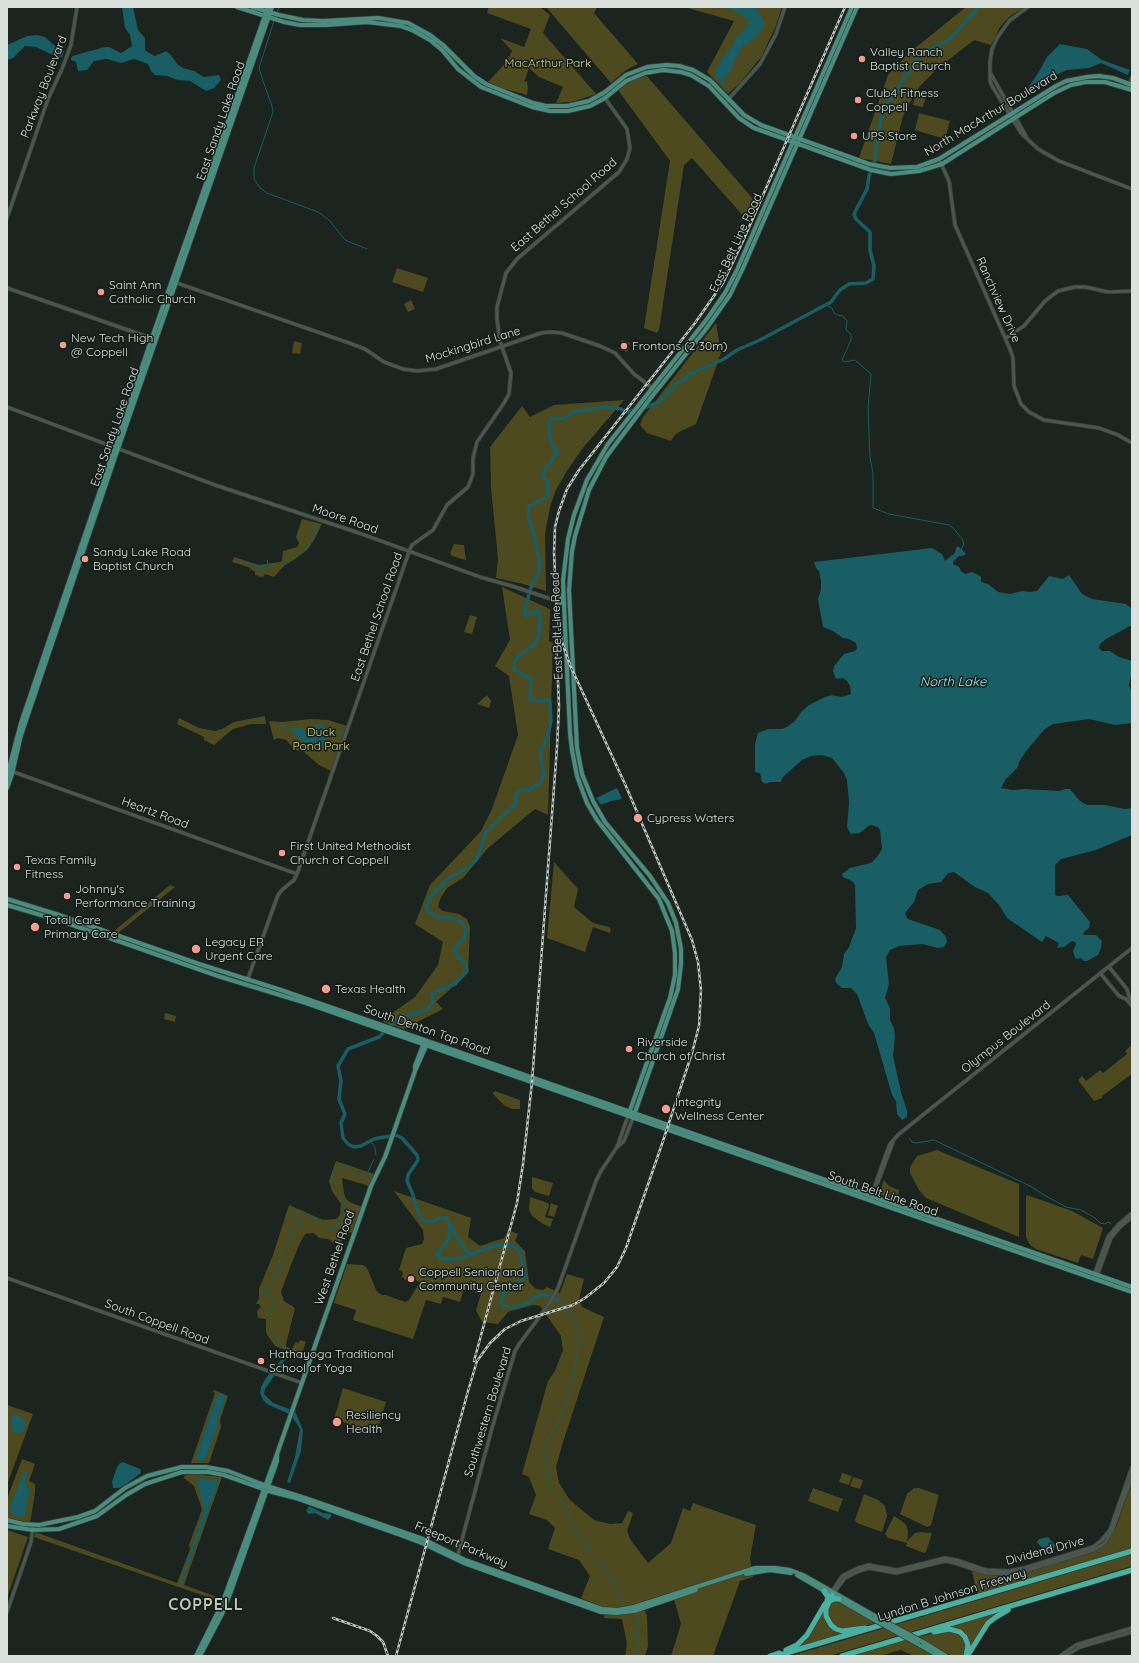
<!DOCTYPE html>
<html>
<head>
<meta charset="utf-8">
<style>
	body { margin:0 }
	#map { position:relative; width:1139px; height:1663px; overflow:hidden; background:#1b241e; font-family:Quicksand,sans-serif }
	canvas { display:block }
	.frame { position:absolute; inset:0; border:8px solid #dbe1dd; pointer-events:none }
</style>
</head>
<body>
<div id="map">
<canvas width="1139" height="1663"></canvas>
<div class="frame"></div>
</div>
<script>
const context = document.querySelector('canvas').getContext('2d');
context.lineJoin = 'round';
function fillPath(path, color) { context.fillStyle = color; context.fill(path, 'evenodd'); }
const shape = rows => new Path2D(rows.map(r => 'M' + r).join(''));
function strokePath(path, color, width, dash) { context.strokeStyle = color; context.lineWidth = width; context.lineCap = dash ? 'butt' : 'round'; context.setLineDash(dash || []); context.stroke(path); }
function label(font, color, halo, rows, align = 'center') {
  context.font = font + ' Quicksand,sans-serif'; context.lineWidth = 3; context.setLineDash([]); context.textBaseline = 'middle'; context.strokeStyle = halo; context.fillStyle = color; for (const [text, x, y, turn = 0] of rows) {
    context.save(); context.translate(x, y); context.rotate((+turn || 0) * Math.PI / 180); context.textAlign = isNaN(turn) ? turn : align; if (halo) context.strokeText(text, 0, 0); context.fillText(text, 0, 0); context.restore();
  }
}
fillPath(shape([
	[489,7,540,7,550,15,543,33,596,94,572,102,556,103,563,87,539,77,529,68,524,82,527,81,528,89,527,95,505,89,503,90,489,85,488,82,508,60,512,51,500,38,524,47,531,29,487,13],
	[546,7,597,7,594,13,638,64,626,70,611,83],
	[684,7,782,7,775,28,761,57,740,83,728,94,707,72,734,21],
	[966,7,1025,7,1009,17,1000,27,991,45,974,40,938,68,920,86,909,104,903,116,891,164,859,158,888,75,909,53],
	[646,75,753,199,745,218,692,158,684,165,659,330,657,333,644,328,670,161,618,90,629,81],
	[916,94,926,97,923,107,913,105],
	[919,113,950,121,945,139,915,130],
	[397,268,428,278,423,292,392,282],
	[411,300,415,309,408,312,404,304],
	[716,323,721,353,696,424,681,431,675,435,671,441,647,433,640,425,643,417],
	[622,340,630,343,627,352,619,349],
	[294,341,302,343,300,354,292,353],
	[624,400,582,449,567,471,556,490,550,507,545,534,546,591,523,584,496,578,498,559,491,488,490,447,522,406,530,417,554,405],
	[302,519,322,524,314,540,307,550,294,560,285,565,274,577,265,574,263,577,255,575,255,572,248,567,232,562,234,557,259,565,280,562,282,561,283,551,297,547,299,543,296,537],
	[454,544,464,545,466,560,452,556,450,553],
	[502,587,550,609,549,641,553,643,548,815,535,809,488,848,463,878,447,888,441,897,438,907,443,911,459,914,467,919,470,927,468,973,436,1002,443,1009,403,1029,383,1022,385,1018,415,997,438,965,443,942,415,924,430,885,481,831,492,809,518,735,509,676,495,666,510,640],
	[470,615,477,617,472,634,464,632],
	[487,695,491,701,489,708,477,704],
	[265,716,266,724,251,724,233,729,214,745,204,740,204,737,177,724,179,718,199,728,215,731,222,729,234,722],
	[311,719,328,720,347,726,331,771,319,765,304,752,296,750,286,740,278,738,274,740,269,721,282,722],
	[554,862,578,889,574,907,593,923,609,927,611,930,610,933,593,927,585,952,547,938],
	[170,885,175,887,118,933,114,931],
	[165,1013,176,1016,175,1022,164,1019],
	[1132,1045,1132,1074,1102,1096,1102,1098,1094,1101,1078,1080,1082,1076,1086,1081,1100,1070,1103,1073,1127,1054,1125,1051],
	[495,1091,520,1100,520,1109,512,1109,505,1106,494,1095,493,1093],
	[937,1150,1019,1184,1019,1237,926,1198,919,1190,910,1173,910,1167,917,1156],
	[336,1161,374,1174,369,1186,342,1178,344,1193,346,1199,350,1202,362,1207,353,1232,347,1233,347,1230,344,1228,339,1229,339,1237,342,1240,339,1246,328,1239,319,1238,314,1233,305,1234,300,1243,291,1265,281,1292,284,1301,295,1308,286,1344,286,1347,292,1349,296,1342,298,1343,301,1340,306,1342,301,1356,275,1346,266,1333,266,1319,258,1318,257,1311,261,1307,259,1304,256,1304,259,1299,259,1289,273,1255,289,1205,323,1220,336,1219,340,1215,341,1204,332,1191,329,1181],
	[532,1177,553,1183,549,1196,535,1192,532,1188],
	[884,1180,889,1186,899,1190,897,1201,879,1194],
	[394,1191,471,1218,468,1237,480,1246,504,1238,508,1230,518,1234,515,1241,525,1251,529,1282,536,1289,543,1290,547,1287,560,1293,567,1274,584,1279,579,1300,582,1307,604,1317,563,1442,556,1467,559,1483,570,1500,594,1520,610,1524,622,1523,628,1511,633,1513,627,1531,630,1539,648,1563,671,1543,683,1508,690,1511,693,1503,756,1525,750,1558,753,1577,740,1581,713,1656,671,1656,681,1624,672,1592,641,1602,647,1616,648,1646,645,1656,625,1656,627,1644,622,1619,604,1618,605,1608,581,1598,590,1576,579,1560,548,1549,555,1528,547,1520,529,1514,536,1495,529,1477,522,1474,548,1381,555,1371,563,1350,561,1336,540,1306,533,1305,508,1312,498,1324,482,1322,476,1310,481,1294,464,1289,460,1302,443,1297,441,1304,426,1300,413,1339,353,1320,356,1310,334,1303,347,1264,363,1265,367,1268,377,1292,382,1295,386,1295,405,1302,409,1300,420,1282,410,1278,408,1281,405,1280,403,1277,401,1278,403,1274,402,1271,399,1270,406,1248,422,1244,424,1239,423,1230],
	[1027,1195,1072,1211,1103,1228,1093,1259,1081,1255,1078,1263,1036,1249,1030,1245,1026,1237,1026,1197],
	[530,1197,548,1203,549,1206,545,1217,553,1219,550,1227,543,1224,532,1216,529,1210],
	[551,1203,558,1206,554,1217,548,1215],
	[343,1388,386,1402,376,1434,351,1426,351,1425,334,1419],
	[214,1390,228,1396,220,1420,221,1427,209,1463,191,1463,215,1393,213,1392],
	[7,1405,33,1414,7,1485],
	[22,1459,35,1464,29,1481,35,1484,35,1492,31,1518,29,1523,7,1518,7,1499],
	[842,1473,852,1476,849,1485,839,1482],
	[192,1474,222,1477,184,1585,220,1598,219,1601,34,1537,35,1532,177,1583,190,1549,189,1545,202,1509,194,1486,184,1478,185,1475],
	[853,1477,863,1480,860,1489,850,1486],
	[1132,1481,1132,1548,977,1594,972,1571,985,1574,999,1576,1022,1573,1093,1552,1100,1549,1107,1542,1117,1525],
	[813,1488,843,1499,838,1512,808,1501],
	[914,1488,919,1488,939,1495,931,1525,927,1527,900,1514,907,1494],
	[864,1494,878,1500,885,1506,887,1516,882,1532,857,1523,855,1520],
	[894,1516,902,1521,906,1525,908,1531,907,1541,915,1533,921,1532,932,1533,926,1552,924,1553,906,1546,907,1543,888,1538,885,1534],
	[7,1530,28,1537,7,1598],
	[1132,1554,1132,1566,1089,1579,829,1656,791,1656],
	[834,1601,837,1601,876,1623,847,1630,841,1630,833,1626,827,1613,830,1604],
	[826,1604,825,1609,835,1630,853,1631,789,1651,797,1646],
	[1004,1610,994,1616,969,1653,962,1633,940,1629],
	[949,1630,956,1632,963,1637,966,1644,964,1656,952,1656,920,1640,917,1646,935,1656,914,1656,901,1650,880,1656,849,1656,899,1641]
]), '#4e4a1f');
fillPath(shape([
	[122,7,133,7,138,30,145,38,145,50,149,53,155,56,166,51,171,55,177,64,183,68,194,71,204,77,219,75,221,80,214,88,206,91,190,81,178,80,167,76,155,75,151,71,148,64,134,59,121,63,107,59,100,60,94,61,87,70,78,71,76,62,71,60,72,56,105,47,109,47,121,53,132,46,130,35,125,28],
	[723,7,758,7,757,10,765,23,762,30,748,44,742,46,730,72,725,78,724,86,716,77,716,69,724,55,733,46,735,38,746,28,749,20,736,11],
	[37,35,45,37,56,47,64,51,62,57,59,58,36,47,25,46,13,58,7,60,7,45,27,36],
	[1060,44,1087,49,1102,60,1130,70,1128,75,1101,63,1089,68,1067,70,1037,83,1020,96,1014,103,1016,97,1029,86,1037,75,1047,57],
	[958,546,966,554,963,556,959,556,953,562,953,564,959,567,961,571,965,574,972,572,978,575,981,577,981,582,988,584,998,592,1010,594,1022,591,1030,592,1037,591,1049,576,1063,579,1069,575,1082,594,1092,599,1126,604,1132,609,1132,625,1106,639,1100,644,1099,648,1102,651,1110,651,1119,657,1132,661,1132,672,1129,685,1132,693,1132,723,1115,725,1089,719,1053,724,1045,729,1026,751,1019,762,1018,767,1006,779,1001,788,1013,790,1025,789,1059,791,1066,789,1070,789,1080,801,1087,805,1105,805,1125,809,1132,808,1132,835,1096,850,1061,859,1055,865,1055,895,1058,896,1068,895,1090,922,1089,928,1083,933,1084,935,1096,935,1102,941,1101,948,1098,955,1087,961,1084,961,1081,958,1077,959,1075,958,1073,951,1076,944,1075,942,1072,941,1064,947,1057,948,1059,943,1046,936,1042,942,1007,918,999,905,988,893,975,887,954,872,948,873,941,882,928,884,918,890,914,902,905,913,906,916,908,919,940,930,946,937,947,942,944,947,938,948,922,944,899,946,890,950,886,957,889,984,885,998,890,1008,890,1020,894,1028,895,1037,893,1056,901,1092,907,1111,907,1117,902,1120,897,1114,896,1101,892,1095,874,1033,868,1024,857,994,851,988,842,988,836,983,835,979,842,967,844,954,849,947,856,928,855,886,854,883,850,880,843,877,842,874,850,868,871,863,877,857,882,849,880,830,878,827,871,825,868,826,860,833,851,834,849,831,847,827,849,803,847,780,844,773,832,758,821,755,811,756,802,760,793,768,782,778,781,782,770,782,766,784,762,782,760,773,757,773,755,771,755,744,758,733,768,729,782,729,787,727,795,721,801,712,809,705,823,698,831,695,842,697,851,694,850,686,847,681,843,678,836,679,833,671,834,666,844,654,855,651,857,648,856,643,849,639,843,638,833,631,823,627,818,599,821,589,821,581,819,571,816,568,814,562,932,548,942,554,945,561,955,553,956,548],
	[280,723,291,729,301,727,304,730,306,734,312,727,320,724,325,728,327,745,321,747,304,742,290,730,279,725],
	[617,788,622,799,611,801,601,805,596,798],
	[282,1359,284,1362,265,1389,264,1394,273,1403,295,1411,303,1430,301,1451,290,1483,287,1482,295,1457,300,1429,291,1415,267,1404,263,1400,260,1393,261,1387,266,1378],
	[220,1393,224,1394,225,1399,218,1419,218,1426,205,1460,202,1462,198,1461,196,1457,215,1400],
	[14,1414,24,1418,25,1429,22,1433,14,1432,12,1430,11,1417],
	[123,1462,140,1469,141,1473,126,1484,119,1488,113,1488,112,1482,117,1467,120,1463],
	[24,1471,28,1471,25,1482,30,1491,27,1500,26,1515,20,1517,11,1513,10,1507],
	[198,1478,216,1480,218,1483,181,1586,179,1586,181,1579,204,1510,197,1479],
	[309,1506,323,1513,331,1514,331,1517,328,1520,315,1513,309,1514,306,1511],
	[1048,1537,1055,1545,1054,1550,1050,1552,1043,1549,1037,1542,1039,1539]
]), '#195d65');
strokePath(shape([
	[277,12,279,7],
	[274,21,259,68,263,81,272,106,273,112,254,168,254,178,256,182,260,188,267,193,318,212,329,220,345,240,367,249],
	[825,305,832,308,834,313,837,315,843,316,847,321,846,330,851,334,851,340,842,360,844,362,855,360,871,374,868,408,870,458,873,473,873,508,889,514,949,525,954,529,962,539,964,544,961,550],
	[267,560,268,565],
	[239,561,259,567,283,565,307,548,314,536,315,523],
	[259,577,261,568],
	[332,727,338,733,345,732],
	[909,1138,912,1142,916,1143,934,1140,1032,1187,1044,1195,1066,1207,1081,1210,1095,1218,1100,1223,1105,1224,1109,1222,1111,1224],
	[370,1141,375,1147,376,1155],
	[559,1301,574,1320,580,1333,574,1374,570,1385,570,1396,555,1427,546,1442,546,1456,550,1486,553,1492,559,1498,568,1513,578,1534,588,1543,589,1552,603,1567,608,1576,612,1578,613,1585,625,1605,628,1606],
	[282,1361,290,1358,291,1356,290,1350,282,1346,277,1334,271,1330,272,1319,267,1315,268,1313,274,1306,275,1303,270,1294,264,1294,262,1292,265,1289,270,1288,272,1284,276,1280,274,1278,275,1275,281,1267,279,1261,282,1257,281,1254,289,1239,294,1238,289,1230,289,1227,291,1225,297,1227,300,1226,302,1221,295,1219,294,1217,297,1212,300,1211,304,1212,307,1216,316,1219,329,1229,332,1229,344,1217,345,1202,340,1194,339,1186,331,1177,333,1171,341,1166,344,1166,356,1176,361,1178,366,1176,374,1159],
	[635,1656,639,1648,636,1635,639,1623,637,1612]
]), '#195d65', 1);
strokePath(shape([
	[641,409,660,402,676,384,683,380,690,374,724,359,737,350,760,340,831,302,840,290,849,284,866,283,873,279,874,266,870,250,870,232,856,219,854,214,867,189,869,176,874,165,878,134,882,115,886,106,920,55,925,51,942,44,952,37,979,7],
	[450,1224,449,1238,437,1255,440,1258,448,1260,461,1258,497,1245,513,1246,520,1251,525,1276,522,1280,504,1292,501,1302,504,1306,516,1307,530,1302,539,1295,550,1295,559,1301],
	[470,1255,460,1242,447,1219,441,1217,433,1221,425,1221,420,1217,413,1195,407,1181,408,1175,418,1160,417,1155,402,1138,396,1135,374,1139,361,1146,354,1147,348,1144,343,1138,341,1123,345,1114,339,1099,341,1081,338,1066,348,1049,379,1037,397,1019,427,1010,433,1002,432,995,439,990,455,984,467,971,466,964,459,958,455,951,457,945,465,938,466,928,461,922,452,918,438,917,429,912,426,908,431,896,448,879,469,867,477,859,486,832,502,816,516,804,516,793,522,790,529,790,540,784,544,773,540,753,548,735,551,721,550,702,548,699,538,701,530,699,531,682,529,677,515,670,514,667,515,660,527,649,535,644,539,635,540,620,539,612,535,611,527,616,524,613,532,584,538,574,540,562,532,528,528,516,529,506,546,498,548,493,548,481,542,477,543,473,558,452,554,448,550,438,549,426,551,418,563,419,574,412,605,407,621,409,626,412,635,410]
]), '#195d65', 3.5);
const minor = shape([
	[1028,7,1009,21,997,38,992,49,990,62,990,81,992,86,1021,133,1038,149,1059,161,1132,189],
	[991,74,1026,136],
	[1128,89,1132,77],
	[725,103,760,64,776,34,785,7],
	[939,159,949,181,955,225,1010,349,1013,358,1014,386,1021,404,1029,412,1044,420,1099,428,1118,435,1132,443],
	[7,218,48,99,62,69,71,45,77,7],
	[174,282,352,344,365,349,384,362,403,369,417,371,436,369,541,333,551,332,562,333,600,346,615,353,634,374,656,391],
	[7,288,154,339],
	[1006,338,1024,326,1045,301,1058,291,1075,287,1085,287,1108,292,1132,291],
	[7,407,215,485,359,533,480,577,512,586,566,604],
	[11,771,297,874],
	[1109,967,1127,989,1129,996,1132,1002],
	[1101,974,1119,996,1126,999,1132,1006],
	[247,981,278,895,282,890,294,880,297,874,410,549,412,545,433,530,447,505,468,487,473,474,473,458,477,442,504,403,509,394,511,373,500,341,497,319,497,307,506,273,517,259,619,172,627,159,630,148,627,129,602,94],
	[617,1147,624,1141,633,1118],
	[871,1197,886,1154,890,1144,899,1134,1132,948],
	[872,1198,893,1142],
	[1097,1276,1111,1238,1120,1227,1132,1217],
	[7,1278,302,1383],
	[1093,1278,1108,1237,1118,1225,1132,1213],
	[457,1558,492,1428,515,1351,520,1343,549,1304,558,1288,596,1181,601,1171,617,1147,628,1116],
	[831,1593,842,1576,858,1568,869,1565,897,1570,945,1558,956,1560,986,1570,1009,1571,1024,1568,1093,1547,1101,1541,1110,1530,1132,1467],
	[833,1594,845,1578,859,1571,869,1568,896,1573,945,1561,955,1563,985,1573,1009,1574,1025,1571,1094,1550,1104,1544,1112,1531,1132,1477],
	[7,1612,31,1542,33,1525],
	[1060,1656,1076,1645,1132,1628],
	[1065,1656,1080,1647,1132,1632]
]);
const major = shape([
	[237,7,284,22,300,25,326,25,367,22,401,26,412,30,430,40,442,50,458,69,481,87,532,107,550,111,568,111,590,106,605,98,626,81,645,73,663,70,681,72,691,75,709,86,739,118,754,128,871,170,891,174,919,171,942,164,1054,93,1071,85,1086,82,1105,82,1132,90],
	[252,7,279,15,303,20,323,21,378,18,408,23,430,35,443,45,474,76,486,84,533,103,546,106,567,106,589,101,605,92,626,75,647,67,667,65,679,66,693,70,710,80,744,115,761,125,869,164,890,168,917,167,939,159,1056,86,1066,81,1087,77,1099,76,1113,78,1132,85],
	[560,603,562,595],
	[7,776,21,723,153,335,268,7],
	[7,788,12,774,21,735,114,460,272,7],
	[7,899,59,915,199,964,281,990,1132,1287],
	[7,905,58,920,218,976,303,1002,1132,1292],
	[415,1071,415,1066,424,1043],
	[628,1116,670,998,675,975,675,953,672,931,659,899,597,820,587,803,577,776,572,750,570,733,564,605,563,581,568,539,574,515,587,480,608,444,707,319,725,293,736,272,852,7],
	[633,1118,678,989,681,964,681,949,676,923,668,903,650,876,605,822,593,801,582,774,577,748,569,590,572,551,575,536,589,490,606,457,649,400,706,329,730,295,743,268,857,7],
	[7,1520,23,1524,39,1525,78,1517,95,1511,125,1488,147,1476,182,1467,206,1467,228,1471,264,1485,305,1498,423,1539,465,1560,602,1609,618,1610,634,1607,755,1568,775,1568,790,1570,803,1575,875,1616],
	[7,1526,33,1530,59,1529,97,1516,126,1495,145,1484,182,1472,208,1472,224,1475,272,1492,296,1498,398,1534,424,1544,464,1563,601,1612,616,1613,634,1611,696,1590],
	[746,1574,770,1570,791,1573],
	[797,1575,871,1618],
	[923,1642,946,1656],
	[918,1644,939,1656],
	[196,1656,222,1604,277,1454,371,1186,385,1157,415,1071,427,1044],
	[200,1656,223,1612,231,1591,277,1461,277,1454]
]);
const highway = shape([
	[824,1591,828,1597,827,1601],
	[832,1595,826,1609,826,1616,831,1625,836,1629,842,1631,865,1628],
	[830,1601,834,1599,839,1599],
	[934,1632,949,1629,960,1632,965,1637,968,1645,966,1656],
	[786,1650,797,1645,807,1635,825,1604],
	[968,1655,988,1623,996,1617,1008,1610],
	[770,1656,779,1653],
	[776,1656,1132,1551],
	[842,1656,1132,1570]
]);
strokePath(minor, '#38403b', 4.5);
strokePath(major, '#38403b', 5.5);
strokePath(highway, '#38403b', 6);
strokePath(minor, '#4b564e', 3);
strokePath(major, '#4a8d7f', 4);
strokePath(highway, '#4ab1a0', 5);
const rail = shape([
	[474,1361,517,1203,523,1164,532,1082,557,747,559,706,556,636],
	[333,1618,370,1631,377,1636,383,1642,388,1656],
	[396,1656,468,1391,477,1361,490,1343,505,1329,521,1321,573,1305,585,1298,604,1283,617,1267,626,1248,662,1144,692,1053,699,1026,701,990,698,962,692,940,625,784,570,665,562,642,557,615,554,553,555,527,559,511,567,489,579,470,695,323,723,283,743,241,845,7]
]);
strokePath(rail, '#c2c8c4', 2.5);
strokePath(rail, '#121b15', 1, [3]);
const majorBridge = shape([
	[875,1616,923,1642],
	[871,1618,918,1644]
]);
strokePath(majorBridge, '#38403b', 5.5, []);
strokePath(majorBridge, '#4a8d7f', 4);
for (const [x, y, r, color] of [
	[862,59,4,"#f59c90"],
	[858,100,4,"#f59c90"],
	[854,136,4,"#f59c90"],
	[101,292,4,"#f59c90"],
	[63,345,4,"#f59c90"],
	[624,346,4,"#f59c90"],
	[85,559,4,"#f59c90"],
	[638,818,5,"#f59c90"],
	[282,853,4,"#f59c90"],
	[17,867,4,"#f59c90"],
	[67,896,4,"#f59c90"],
	[35,927,5,"#f59c90"],
	[196,949,5,"#f59c90"],
	[326,989,5,"#f59c90"],
	[629,1049,4,"#f59c90"],
	[666,1109,5,"#f59c90"],
	[411,1279,4,"#f59c90"],
	[261,1361,4,"#f59c90"],
	[337,1422,5,"#f59c90"]
]) { const dot = new Path2D(); dot.arc(x, y, r, 0, 2 * Math.PI); context.fillStyle = color; context.fill(dot); strokePath(dot, '#121b15', 1.5); }
label('12px', '#dbe1dd', '#121b15', [
	["Valley Ranch",870,52],
	["Baptist Church",870,66],
	["Club4 Fitness",866,93],
	["Coppell",866,107],
	["UPS Store",862,136],
	["Saint Ann",109,285],
	["Catholic Church",109,299],
	["New Tech High",71,338],
	["@ Coppell",71,352],
	["Frontons (2 30m)",632,346],
	["Sandy Lake Road",93,552],
	["Baptist Church",93,566],
	["Cypress Waters",647,818],
	["First United Methodist",290,846],
	["Church of Coppell",290,860],
	["Texas Family",25,860],
	["Fitness",25,874],
	["Johnny's",75,889],
	["Performance Training",75,903],
	["Total Care",44,920],
	["Primary Care",44,934],
	["Legacy ER",205,942],
	["Urgent Care",205,956],
	["Texas Health",335,989],
	["Riverside",637,1042],
	["Church of Christ",637,1056],
	["Integrity",675,1102],
	["Wellness Center",675,1116],
	["Coppell Senior and",419,1272],
	["Community Center",419,1286],
	["Hathayoga Traditional",269,1354],
	["School of Yoga",269,1368],
	["Resiliency",346,1415],
	["Health",346,1429]
], 'left');
label('12px', '#dad378', '#121b15', [
	["MacArthur Park",548,63],
	["Duck",321,732],
	["Pond Park",321,746]
]);
label('12px', '#dbe1dd', '#121b15', [
	["Parkway Boulevard",44,87,-69],
	["North MacArthur Boulevard",991,114,-31],
	["East Sandy Lake Road",221,121,-71],
	["East Bethel School Road",564,205,-41],
	["East Belt Line Road",736,243,-65],
	["Ranchview Drive",998,300,66],
	["Mockingbird Lane",473,345,-17],
	["East Sandy Lake Road",115,427,-71],
	["Moore Road",345,519,19],
	["East Bethel School Road",377,617,-71],
	["East Belt Line Road",557,626,-92],
	["Heartz Road",155,813,20],
	["South Denton Tap Road",427,1030,19],
	["Olympus Boulevard",1006,1037,-38],
	["South Belt Line Road",883,1194,19],
	["West Bethel Road",335,1258,-71],
	["South Coppell Road",157,1322,20],
	["Southwestern Boulevard",488,1412,-73],
	["Freeport Parkway",461,1545,23],
	["Dividend Drive",1045,1551,-15],
	["Lyndon B Johnson Freeway",952,1595,-17]
]);
label('italic 13px', '#94f1fd', '#121b15', [
	["North Lake",953,682]
]);
context.letterSpacing = '1px';
label('bold 16px', '#b9c5bd', '#121b15', [
	["COPPELL",206,1605]
]);
context.letterSpacing = '0px';
</script>
</body>
</html>
